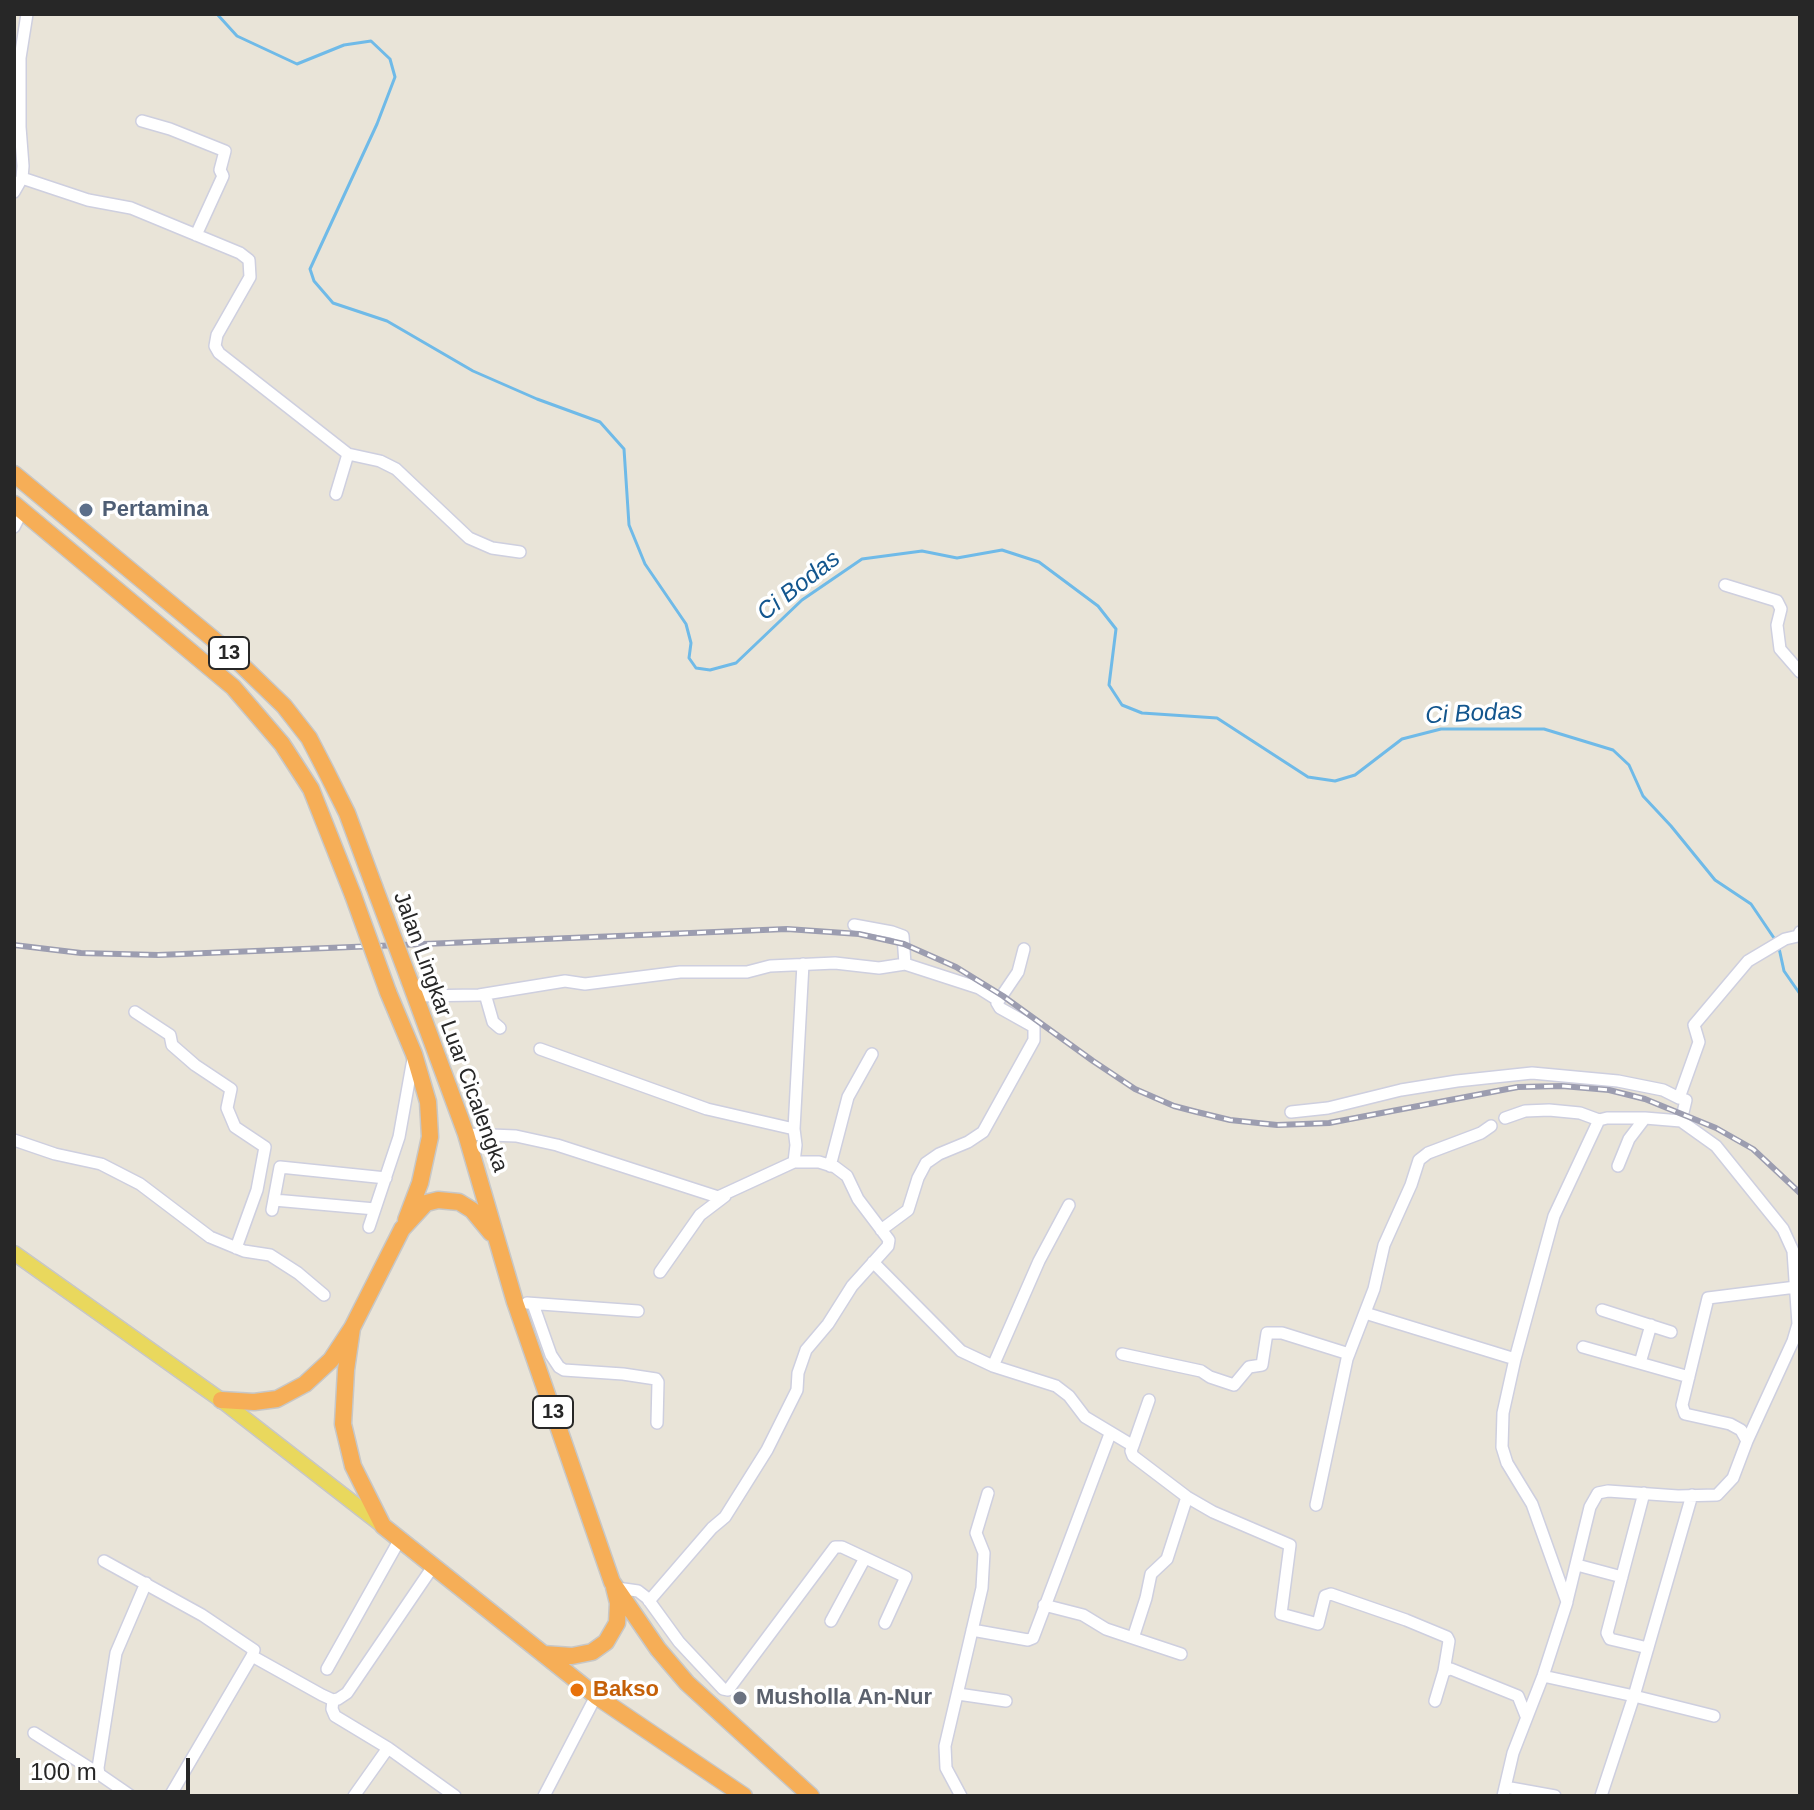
<!DOCTYPE html>
<html>
<head>
<meta charset="utf-8">
<style>
	body { margin:0 }
	#map { position:relative; width:1814px; height:1810px; overflow:hidden; background:#e9e4d8; font-family:Arial,sans-serif }
	canvas { display:block }
	.frame { position:absolute; inset:0; border:16px solid #272727; pointer-events:none }
	.scale { position:absolute; left:16px; top:1758px; width:174px; height:36px; box-sizing:border-box; border:4px solid #272727; border-top:0; padding-left:10px; font-size:24px; line-height:28px; white-space:nowrap; color:#272727; -webkit-text-stroke:6px #fff; paint-order:stroke }
</style>
</head>
<body>
<div id="map">
<canvas width="1814" height="1810"></canvas>
<div class="frame"></div>
<div class="scale">100 m</div>
</div>
<script>
const context = document.querySelector('canvas').getContext('2d');
context.lineJoin = 'round';
const shape = rows => new Path2D(rows.map(r => 'M' + r).join(''));
function strokePath(path, color, width, dash) { context.strokeStyle = color; context.lineWidth = width; context.lineCap = dash ? 'butt' : 'round'; context.setLineDash(dash || []); context.stroke(path); }
function label(font, color, halo, rows, align = 'center') {
  context.font = font + ' Arial,sans-serif'; context.lineWidth = 7; context.setLineDash([]); context.textBaseline = 'middle'; context.strokeStyle = halo; context.fillStyle = color; for (const [text, x, y, turn = 0] of rows) {
    context.save(); context.translate(x, y); context.rotate((+turn || 0) * Math.PI / 180); context.textAlign = isNaN(turn) ? turn : align; if (halo) context.strokeText(text, 0, 0); context.fillText(text, 0, 0); context.restore();
  }
}
strokePath(shape([
	[217,14,237,36,297,64,344,45,371,41,390,59,395,77,377,124,310,269,314,281,333,303,387,321,473,371,537,399,600,422,624,449,629,525,645,564,686,624,691,643,689,658,696,668,710,670,736,663,802,600,862,559,922,551,957,558,1002,550,1039,562,1098,606,1116,629,1109,685,1122,705,1142,713,1217,718,1308,777,1335,781,1355,775,1402,739,1441,729,1544,729,1613,750,1629,765,1643,796,1671,826,1715,880,1751,904,1776,941],
	[1779,948,1784,971,1800,994]
]), '#6fbae8', 3);
const minor = shape([
	[142,121,170,129,225,151,220,170,223,176,196,235],
	[22,178,88,200,131,208,240,253,249,260,250,277,217,335,215,346,219,353,348,454,380,461,396,469,469,538,492,548,520,552],
	[14,192,22,178,23,166,20,127,20,58,27,14],
	[336,494,348,454],
	[14,527,22,511],
	[1725,585,1777,601,1781,609,1777,625,1780,649,1800,672],
	[854,925,892,932,903,936,905,964],
	[485,994,493,1022,500,1028],
	[415,996,479,995,565,981,585,984,680,972,747,972,770,966,835,963,879,968,905,964,979,988,998,1000],
	[135,1012,170,1035,172,1045,195,1065,231,1089,227,1108,235,1127,265,1147,257,1190,236,1248],
	[540,1049,707,1109,794,1129,796,1145,794,1162],
	[1291,1112,1328,1108,1401,1090,1457,1081,1532,1073,1618,1081,1663,1090,1679,1098],
	[1505,1118,1525,1111,1549,1110,1580,1113,1599,1120,1607,1118,1645,1118,1681,1121,1716,1146,1783,1229,1793,1251,1798,1324,1793,1341,1747,1441],
	[1681,1121,1686,1100,1679,1098,1699,1042,1694,1025,1748,961,1785,939,1798,936,1800,932],
	[794,1129,803,964],
	[466,1134,516,1136,557,1145,718,1197,794,1162,819,1162,835,1167,847,1176,858,1199,889,1240,888,1246,852,1286,828,1324,806,1350,798,1373,797,1390,767,1450,725,1517,712,1528,649,1601],
	[14,1140,55,1154,101,1164,140,1184,210,1237,244,1251,270,1255,298,1273,324,1295],
	[830,1166,848,1097,872,1054],
	[1618,1166,1629,1139,1645,1118],
	[274,1200,375,1209],
	[272,1210,280,1167,386,1178],
	[369,1227,399,1137,413,1059],
	[881,1230,908,1210,918,1178,926,1163,939,1154,968,1142,983,1132,1034,1040,1034,1027,1000,1008,997,1003,1018,972,1024,949],
	[873,1262,961,1351,993,1366,1056,1386,1069,1396,1085,1417,1130,1444,1134,1443,1149,1400],
	[660,1272,700,1215,725,1196],
	[527,1303,638,1311],
	[533,1304,551,1355,559,1367,564,1370,623,1374,656,1379,658,1382,657,1423],
	[1602,1310,1671,1332],
	[1365,1313,1515,1359],
	[1583,1347,1689,1377],
	[1122,1354,1201,1371,1210,1377,1234,1385,1249,1367,1262,1365,1267,1333,1282,1333,1349,1354],
	[1640,1363,1651,1325],
	[993,1366,1039,1261,1069,1205],
	[1134,1443,1131,1451,1133,1456,1187,1497,1213,1512,1290,1545,1281,1614,1318,1624,1325,1596,1331,1594,1406,1620,1447,1637,1449,1641,1444,1671],
	[1644,1493,1607,1633,1610,1639,1648,1648],
	[1316,1505,1347,1359,1374,1289,1384,1245,1411,1185,1419,1160,1428,1153,1481,1133,1491,1126],
	[104,1561,202,1615,254,1650,252,1656],
	[1577,1565,1622,1577],
	[617,1588,638,1591,647,1598,679,1642,723,1689,728,1690,835,1547,842,1547,906,1577,885,1623],
	[1567,1601,1590,1507,1598,1493,1608,1491,1678,1496,1717,1495,1733,1478,1747,1441,1741,1430,1730,1424,1685,1414,1682,1405,1708,1298,1796,1287],
	[1044,1605,1083,1615,1106,1629,1181,1654],
	[831,1621,865,1558],
	[972,1630,1028,1640,1033,1638,1110,1434],
	[1133,1638,1146,1598,1151,1574,1167,1559,1187,1497],
	[327,1669,400,1539],
	[1543,1676,1634,1696,1692,1495],
	[958,1694,1006,1701],
	[333,1700,332,1709,335,1716,388,1748,455,1796],
	[1435,1701,1444,1671,1451,1669,1518,1696,1526,1716],
	[34,1733,99,1774],
	[1505,1787,1555,1796],
	[131,1796,99,1774,98,1768,116,1653,146,1583],
	[170,1796,252,1656,322,1695,333,1700,338,1699,347,1693,434,1565],
	[354,1796,388,1748],
	[544,1796,596,1696],
	[961,1796,946,1768,945,1746,982,1588,984,1553,976,1533,988,1493],
	[1503,1796,1513,1753,1543,1676,1567,1602,1532,1504,1507,1463,1502,1447,1503,1413,1515,1359,1554,1216,1599,1120],
	[1601,1796,1634,1696,1714,1716]
]);
const major = shape([
	[14,1253,221,1400,383,1526]
]);
const highway = shape([
	[14,474,224,648,284,706,309,738,326,771,347,813,374,886],
	[14,504,233,687,282,744,311,789,353,895],
	[410,982,466,1134,515,1302,612,1582,658,1649,687,1683,811,1796],
	[388,992,414,1054,428,1102,429,1119,430,1137,420,1183,406,1220],
	[352,1328,346,1370,343,1424,353,1466,383,1526,596,1696,744,1796],
	[221,1400,254,1402,277,1399,305,1384,331,1360,352,1328,402,1229,426,1203,438,1200,459,1202,472,1210,491,1233],
	[543,1654,572,1656,592,1652,606,1642,617,1623,618,1603,614,1587]
]);
strokePath(minor, '#cecfdf', 14);
strokePath(major, '#c7c7c7', 17);
strokePath(highway, '#c7c7c7', 19);
strokePath(minor, '#fff', 11);
strokePath(major, '#e9d85d', 14);
strokePath(highway, '#f6ae57', 16);
const rail = shape([
	[14,945,81,953,158,955,787,929,859,934,904,944,956,967,1003,996,1093,1061,1135,1089,1174,1106,1197,1112,1230,1120,1277,1125,1329,1123,1518,1087,1562,1086,1609,1090,1645,1099,1716,1128,1753,1149,1800,1193]
]);
strokePath(rail, '#9c9db0', 6);
strokePath(rail, '#fff', 3, [9]);
const highwayBridge = shape([
	[374,886,410,982],
	[353,895,388,992]
]);
strokePath(highwayBridge, '#c7c7c7', 19, []);
strokePath(highwayBridge, '#f6ae57', 16);
for (const [x, y, r, color] of [
	[86,510,8,"#5c6f8a"],
	[577,1690,8,"#e8710a"],
	[740,1698,8,"#6b7280"]
]) { const dot = new Path2D(); dot.arc(x, y, r, 0, 2 * Math.PI); context.fillStyle = color; context.fill(dot); strokePath(dot, '#fff', 3); }
for (const [x, y, w] of [
	[229,653,40],
	[553,1412,40]
]) { const box = new Path2D(); box.roundRect(x - w / 2, y - 16, w, 32, 6); context.fillStyle = '#fff'; context.fill(box); strokePath(box, '#272727', 2); }
label('bold 20px', '#272727', null, [
	["13",229,653],
	["13",553,1412]
]);
label('bold 22px', '#4e5e75', '#fff', [
	["Pertamina",102,510]
], 'left');
label('22px', '#272727', '#fff', [
	["Jalan Lingkar Luar Cicalengka",450,1032,70]
]);
label('bold 22px', '#c56008', '#fff', [
	["Bakso",593,1690]
], 'left');
label('bold 22px', '#5b616d', '#fff', [
	["Musholla An-Nur",756,1698]
], 'left');
label('italic 24px', '#13568e', '#fff', [
	["Ci Bodas",799,586,-38],
	["Ci Bodas",1474,714,-3]
]);
</script>
</body>
</html>
